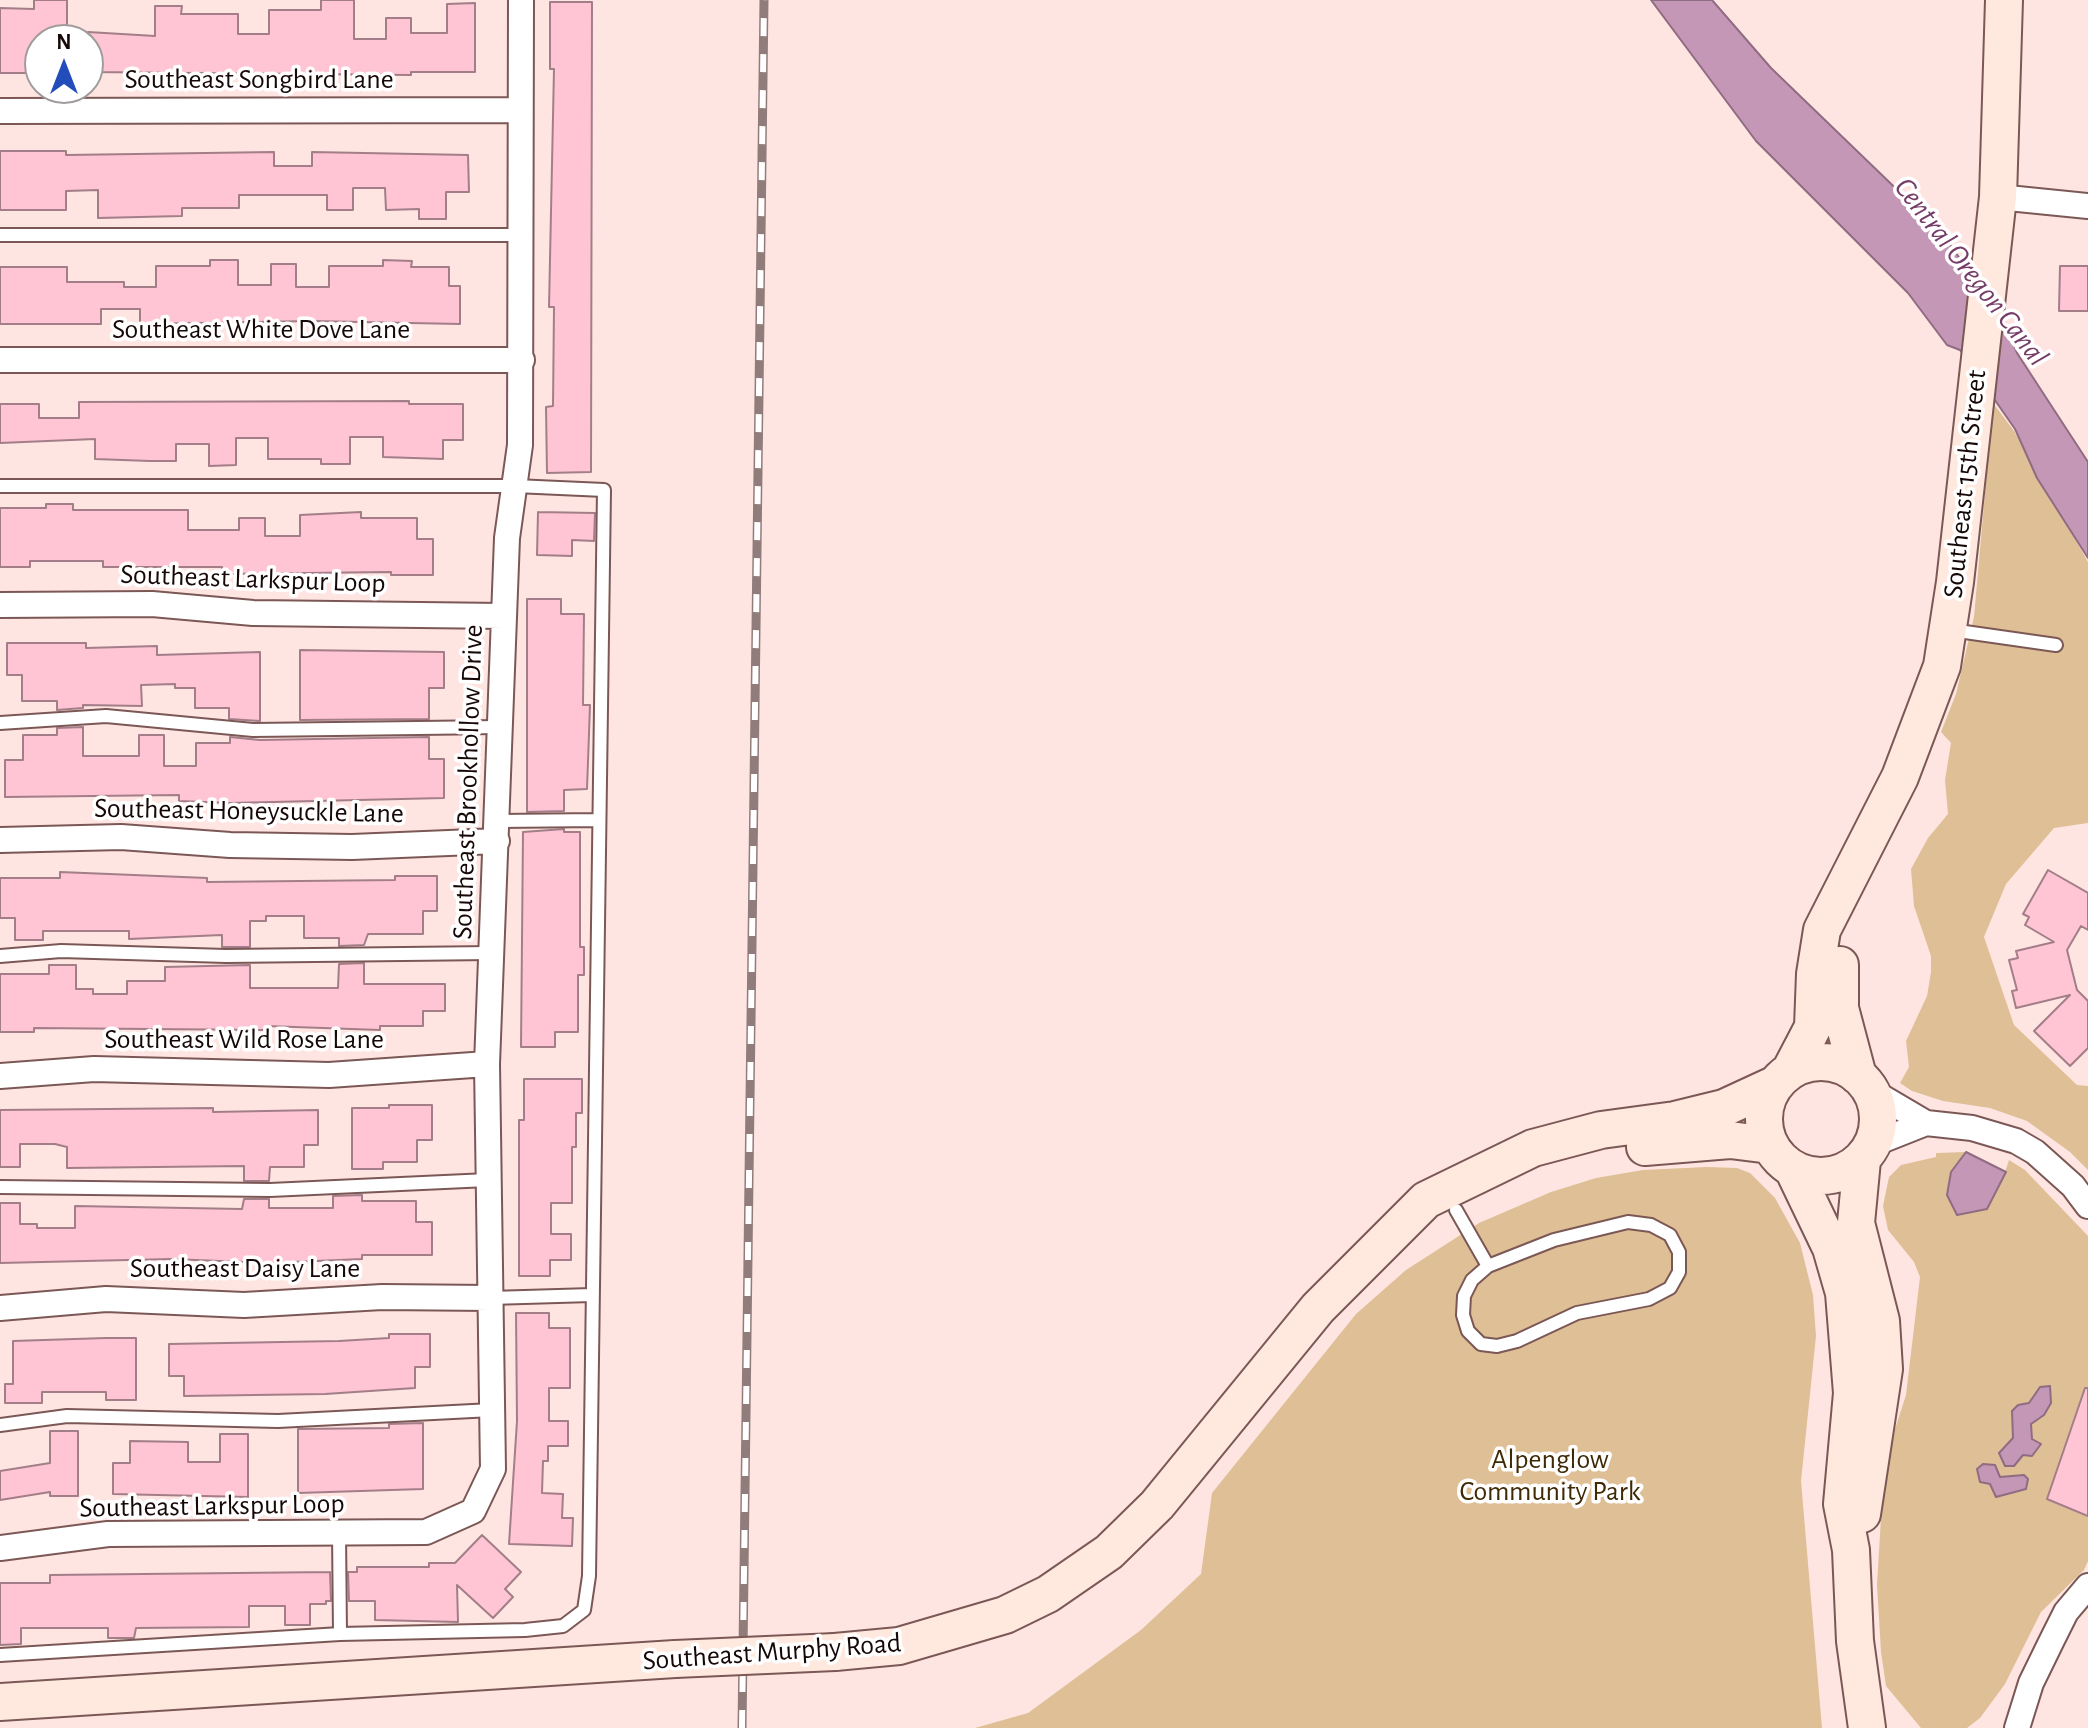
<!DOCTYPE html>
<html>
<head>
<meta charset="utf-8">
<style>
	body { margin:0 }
	#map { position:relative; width:2088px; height:1728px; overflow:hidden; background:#fee5e2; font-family:"Alegreya Sans",sans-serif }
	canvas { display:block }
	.north { position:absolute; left:24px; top:24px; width:80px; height:80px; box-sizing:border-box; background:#fff; border:2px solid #a19c9c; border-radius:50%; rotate:0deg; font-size:22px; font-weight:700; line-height:32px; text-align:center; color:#150807 }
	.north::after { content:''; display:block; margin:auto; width:28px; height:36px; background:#224dbb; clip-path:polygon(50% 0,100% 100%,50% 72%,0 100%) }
</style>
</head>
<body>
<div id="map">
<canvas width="2088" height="1728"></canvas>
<div class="north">N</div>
</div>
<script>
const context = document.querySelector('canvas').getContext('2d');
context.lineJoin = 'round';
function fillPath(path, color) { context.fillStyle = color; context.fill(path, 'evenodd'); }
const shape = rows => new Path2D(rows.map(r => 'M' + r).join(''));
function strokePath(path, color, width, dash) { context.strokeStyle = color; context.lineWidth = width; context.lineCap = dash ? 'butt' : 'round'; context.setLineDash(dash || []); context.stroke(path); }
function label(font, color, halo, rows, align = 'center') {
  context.font = font + ' "Alegreya Sans",sans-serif'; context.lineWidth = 7; context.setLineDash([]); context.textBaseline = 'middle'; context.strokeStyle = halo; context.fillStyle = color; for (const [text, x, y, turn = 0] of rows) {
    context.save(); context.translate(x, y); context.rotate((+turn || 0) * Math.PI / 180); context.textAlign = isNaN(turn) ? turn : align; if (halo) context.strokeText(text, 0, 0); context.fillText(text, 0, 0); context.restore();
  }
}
fillPath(shape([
	[1993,403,2014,431,2088,562,2088,823,2054,828,2006,884,1984,937,2014,1025,2077,1085,2088,1086,2088,1170,2070,1152,2027,1121,1990,1108,1943,1101,1912,1091,1900,1083,1909,1067,1906,1041,1927,996,1931,972,1931,956,1914,906,1911,869,1928,838,1948,814,1945,780,1951,743,1941,732,1956,694,1974,617],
	[1966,1152,2005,1172,2009,1160,2025,1170,2088,1236,2088,1561,2084,1570,2041,1612,2005,1684,1980,1718,1967,1728,1921,1728,1886,1686,1881,1652,1877,1585,1882,1501,1895,1429,1906,1395,1920,1277,1914,1262,1888,1230,1883,1206,1889,1177,1901,1165,1936,1157,1936,1153],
	[1706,1167,1737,1168,1750,1173,1775,1198,1800,1243,1813,1295,1816,1336,1801,1481,1822,1728,975,1728,1028,1713,1141,1630,1201,1574,1212,1493,1356,1314,1406,1270,1479,1223,1551,1192,1596,1178,1643,1170]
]), '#dfbf96');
const water = shape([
	[1651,0,1712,0,1771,68,1941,232,2005,322,2017,353,2088,462,2088,558,2037,478,2015,429,1960,350,1947,345,1908,293,1756,141,1651,0],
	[1966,1152,2006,1172,1987,1209,1957,1215,1947,1195,1951,1172,1966,1152],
	[2050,1386,2051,1403,2044,1415,2031,1424,2032,1439,2041,1444,2032,1456,2023,1455,2014,1466,2005,1466,1999,1453,2013,1438,2012,1411,2018,1405,2029,1403,2040,1387,2050,1386],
	[1983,1464,1995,1465,2000,1477,2024,1475,2028,1479,2026,1489,1996,1497,1990,1484,1980,1482,1977,1469,1983,1464]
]);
fillPath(water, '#c497b7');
strokePath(water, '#906c82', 2);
const building = shape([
	[34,0,67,0,67,40,40,40,40,73,0,73,0,8,34,9,34,0],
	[321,0,354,0,354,39,386,39,386,18,411,18,411,33,447,33,447,4,475,3,475,72,411,72,411,75,88,72,88,32,155,36,155,6,182,6,181,14,238,14,238,34,269,34,269,10,321,10,321,0],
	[550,2,592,2,591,472,547,473,546,407,553,406,554,307,549,307,554,69,550,69,550,2],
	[0,151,66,151,66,155,274,152,274,166,312,166,312,152,468,155,469,192,446,192,446,219,419,219,419,209,386,210,385,188,353,188,353,210,327,210,327,195,239,195,239,208,182,208,182,216,98,218,98,190,66,191,66,210,0,210,0,151],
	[210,260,238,260,238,285,271,285,271,264,296,264,296,287,329,287,329,266,383,266,383,260,412,261,411,267,449,267,449,286,460,286,460,324,312,321,140,324,140,309,101,309,101,324,0,324,0,267,67,267,67,282,124,282,124,287,156,287,156,266,210,266,210,260],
	[2060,266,2088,266,2088,311,2059,311,2060,266],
	[409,401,409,404,463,404,463,440,443,440,443,459,383,457,383,437,350,437,350,464,321,464,321,459,268,459,268,438,236,438,236,465,209,466,209,444,176,444,176,461,150,461,95,459,95,439,0,443,0,404,39,404,39,418,79,418,79,402,409,401],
	[46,504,73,504,73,510,188,510,188,530,239,530,239,518,265,518,265,536,300,536,300,515,361,512,361,518,417,518,417,539,433,539,433,575,391,575,391,572,222,574,222,567,103,567,103,561,30,561,30,567,0,567,0,508,46,508,46,504],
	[538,512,595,513,594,541,572,540,572,556,537,555,538,512],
	[527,599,561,599,561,614,584,614,583,705,590,705,587,789,564,790,564,811,527,812,527,599],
	[7,643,86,643,86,648,157,646,157,655,260,652,260,721,229,719,229,708,195,708,195,688,175,688,175,684,141,685,142,706,83,705,83,708,57,710,57,701,22,701,22,675,7,675,7,643],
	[300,650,444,652,444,688,429,688,429,719,300,720,300,650],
	[83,727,83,756,139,756,139,735,164,735,164,766,196,766,196,743,230,743,230,737,260,740,429,737,429,759,444,759,444,798,230,803,179,801,179,795,5,797,5,760,23,760,23,735,57,735,57,728,83,727],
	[564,829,564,832,580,832,580,947,584,947,584,975,578,975,578,1032,555,1032,555,1047,521,1047,523,832,564,829],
	[2048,870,2088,893,2088,930,2081,926,2067,950,2077,990,2088,1001,2088,1048,2070,1066,2034,1031,2070,995,2016,1008,2012,991,2017,990,2009,960,2018,958,2016,951,2054,942,2025,925,2029,917,2023,914,2048,870],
	[60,872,207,878,207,882,395,880,395,876,437,876,437,911,423,911,423,934,368,934,364,945,339,946,339,938,304,938,304,916,266,916,266,921,250,921,250,947,222,947,222,935,129,939,129,931,43,931,43,940,15,940,15,918,0,918,0,878,60,878,60,872],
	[364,963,364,984,445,984,445,1011,423,1011,423,1026,380,1026,380,1030,266,1026,266,1030,34,1028,34,1032,0,1032,0,974,49,974,49,965,76,965,76,989,93,989,93,994,127,994,127,981,165,981,165,967,250,965,250,988,338,988,339,964,364,963],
	[524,1079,582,1079,582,1113,576,1113,576,1147,572,1147,572,1203,551,1203,551,1234,571,1234,571,1260,550,1260,550,1276,519,1276,519,1120,524,1120,524,1079],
	[389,1105,432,1105,432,1140,417,1140,417,1162,383,1162,383,1169,352,1169,352,1108,389,1108,389,1105],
	[213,1108,213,1112,318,1110,318,1145,304,1145,304,1167,270,1167,269,1181,244,1181,244,1166,67,1168,67,1147,55,1144,20,1144,20,1167,0,1167,0,1110,213,1108],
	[362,1195,362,1201,416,1201,416,1222,432,1222,432,1255,362,1255,362,1259,269,1263,171,1259,0,1263,0,1203,20,1203,20,1224,37,1224,37,1228,75,1228,75,1206,242,1209,244,1199,269,1199,269,1208,333,1208,333,1196,362,1195],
	[516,1313,549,1313,549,1328,570,1328,570,1388,549,1388,549,1421,568,1421,568,1446,548,1446,548,1461,543,1461,542,1493,563,1494,562,1518,573,1518,572,1546,509,1544,517,1421,516,1313],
	[389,1334,430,1334,430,1367,415,1367,415,1388,325,1394,184,1396,184,1376,169,1376,169,1344,339,1341,389,1338,389,1334],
	[106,1338,136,1338,136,1400,106,1400,106,1392,42,1392,42,1403,5,1403,5,1384,13,1384,13,1341,106,1338],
	[2085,1388,2088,1388,2088,1516,2047,1499,2085,1388],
	[423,1423,423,1489,298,1493,298,1429,389,1428,389,1424,423,1423],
	[50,1431,78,1431,78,1496,50,1496,50,1492,0,1500,0,1471,50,1463,50,1431],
	[220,1434,248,1434,248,1497,113,1494,113,1463,130,1463,130,1441,188,1442,188,1462,220,1462,220,1434],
	[482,1535,521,1572,505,1589,513,1597,493,1618,457,1585,458,1622,375,1620,375,1601,349,1601,348,1572,357,1572,357,1567,429,1567,429,1563,455,1563,482,1535],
	[330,1572,331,1601,326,1601,326,1604,310,1604,310,1625,285,1625,285,1606,249,1606,249,1627,136,1628,134,1638,108,1638,108,1628,21,1628,21,1644,0,1645,0,1583,50,1583,50,1575,330,1572]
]);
fillPath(building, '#ffc5d4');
strokePath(building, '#a37e88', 2);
const lane = shape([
	[0,235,520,235],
	[0,486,515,486,604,490,589,1576,584,1610,563,1626,525,1630,340,1634,0,1655],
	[1951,630,2056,645],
	[0,723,106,716,253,730,500,727],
	[498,821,599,820],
	[0,956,61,951,226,956,492,953],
	[0,1187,270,1190,488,1180],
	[1456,1210,1488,1266],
	[1628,1222,1651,1225,1670,1235,1679,1252,1679,1272,1670,1288,1649,1299,1577,1313,1517,1341,1497,1346,1481,1344,1468,1331,1463,1315,1464,1296,1472,1280,1488,1266,1554,1240,1628,1222],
	[490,1298,592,1295],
	[0,1425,67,1416,278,1421,492,1410],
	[339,1532,340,1634]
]);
const street = shape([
	[0,111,519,110],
	[1998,197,2088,206],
	[0,360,522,360],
	[0,605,152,604,253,613,503,616],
	[0,840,121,837,230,845,352,847,497,841],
	[0,1076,94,1069,329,1075,487,1064],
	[1870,1090,1926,1123,1972,1128,2016,1141,2035,1152,2073,1186,2088,1206],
	[1873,1144,1926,1123],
	[0,1308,106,1299,244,1305,382,1297,490,1298],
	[0,1548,108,1534,426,1532,473,1511,493,1469,487,1064,507,538,520,445,521,0],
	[2017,1728,2031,1683,2052,1640,2066,1612,2088,1586]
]);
const secondary = shape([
	[1840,965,1840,1008,1858,1076],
	'1764 1119a57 57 0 1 1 114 0a57 57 0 1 1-114 0Z',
	[1790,1071,1813,1027,1815,974,1822,930,1900,777,1942,666,1955,582,1998,197,2004,0],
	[1645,1147,1730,1140,1770,1145],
	[1862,1160,1856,1223,1881,1321,1884,1369,1862,1514],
	[1793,1169,1831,1248,1844,1293,1852,1393,1842,1504,1851,1550,1855,1641,1867,1728],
	[835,1652,899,1646,1005,1615,1048,1594,1109,1552,1157,1505,1318,1308,1426,1200,1533,1148,1601,1130,1675,1120,1724,1108,1776,1084],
	[0,1702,675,1659]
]);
strokePath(lane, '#7b5855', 16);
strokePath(street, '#7b5855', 28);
strokePath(secondary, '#7b5855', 40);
strokePath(lane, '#fff', 12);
strokePath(street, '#fff', 24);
strokePath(secondary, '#ffe9de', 36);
const rail = shape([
	[742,1728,764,0]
]);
strokePath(rail, '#907d7b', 9);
strokePath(rail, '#fff', 6, [18]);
const secondaryBridge = shape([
	[675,1659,835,1652]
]);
strokePath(secondaryBridge, '#7b5855', 40, []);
strokePath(secondaryBridge, '#ffe9de', 36);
label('28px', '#150807', '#fff', [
	["Southeast Songbird Lane",259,80],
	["Southeast White Dove Lane",261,330],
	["Southeast 15th Street",1965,484,-84],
	["Southeast Larkspur Loop",253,579,2],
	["Southeast Brookhollow Drive",468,782,-88],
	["Southeast Honeysuckle Lane",249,811,1],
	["Southeast Wild Rose Lane",244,1040],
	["Southeast Daisy Lane",245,1269],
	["Southeast Larkspur Loop",212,1506,-1],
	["Southeast Murphy Road",772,1652,-4]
]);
label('28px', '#402905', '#fff', [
	["Alpenglow",1550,1460],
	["Community Park",1550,1492]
]);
label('italic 30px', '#763d68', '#fff', [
	["Central Oregon Canal",1971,272,52]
]);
</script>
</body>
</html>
